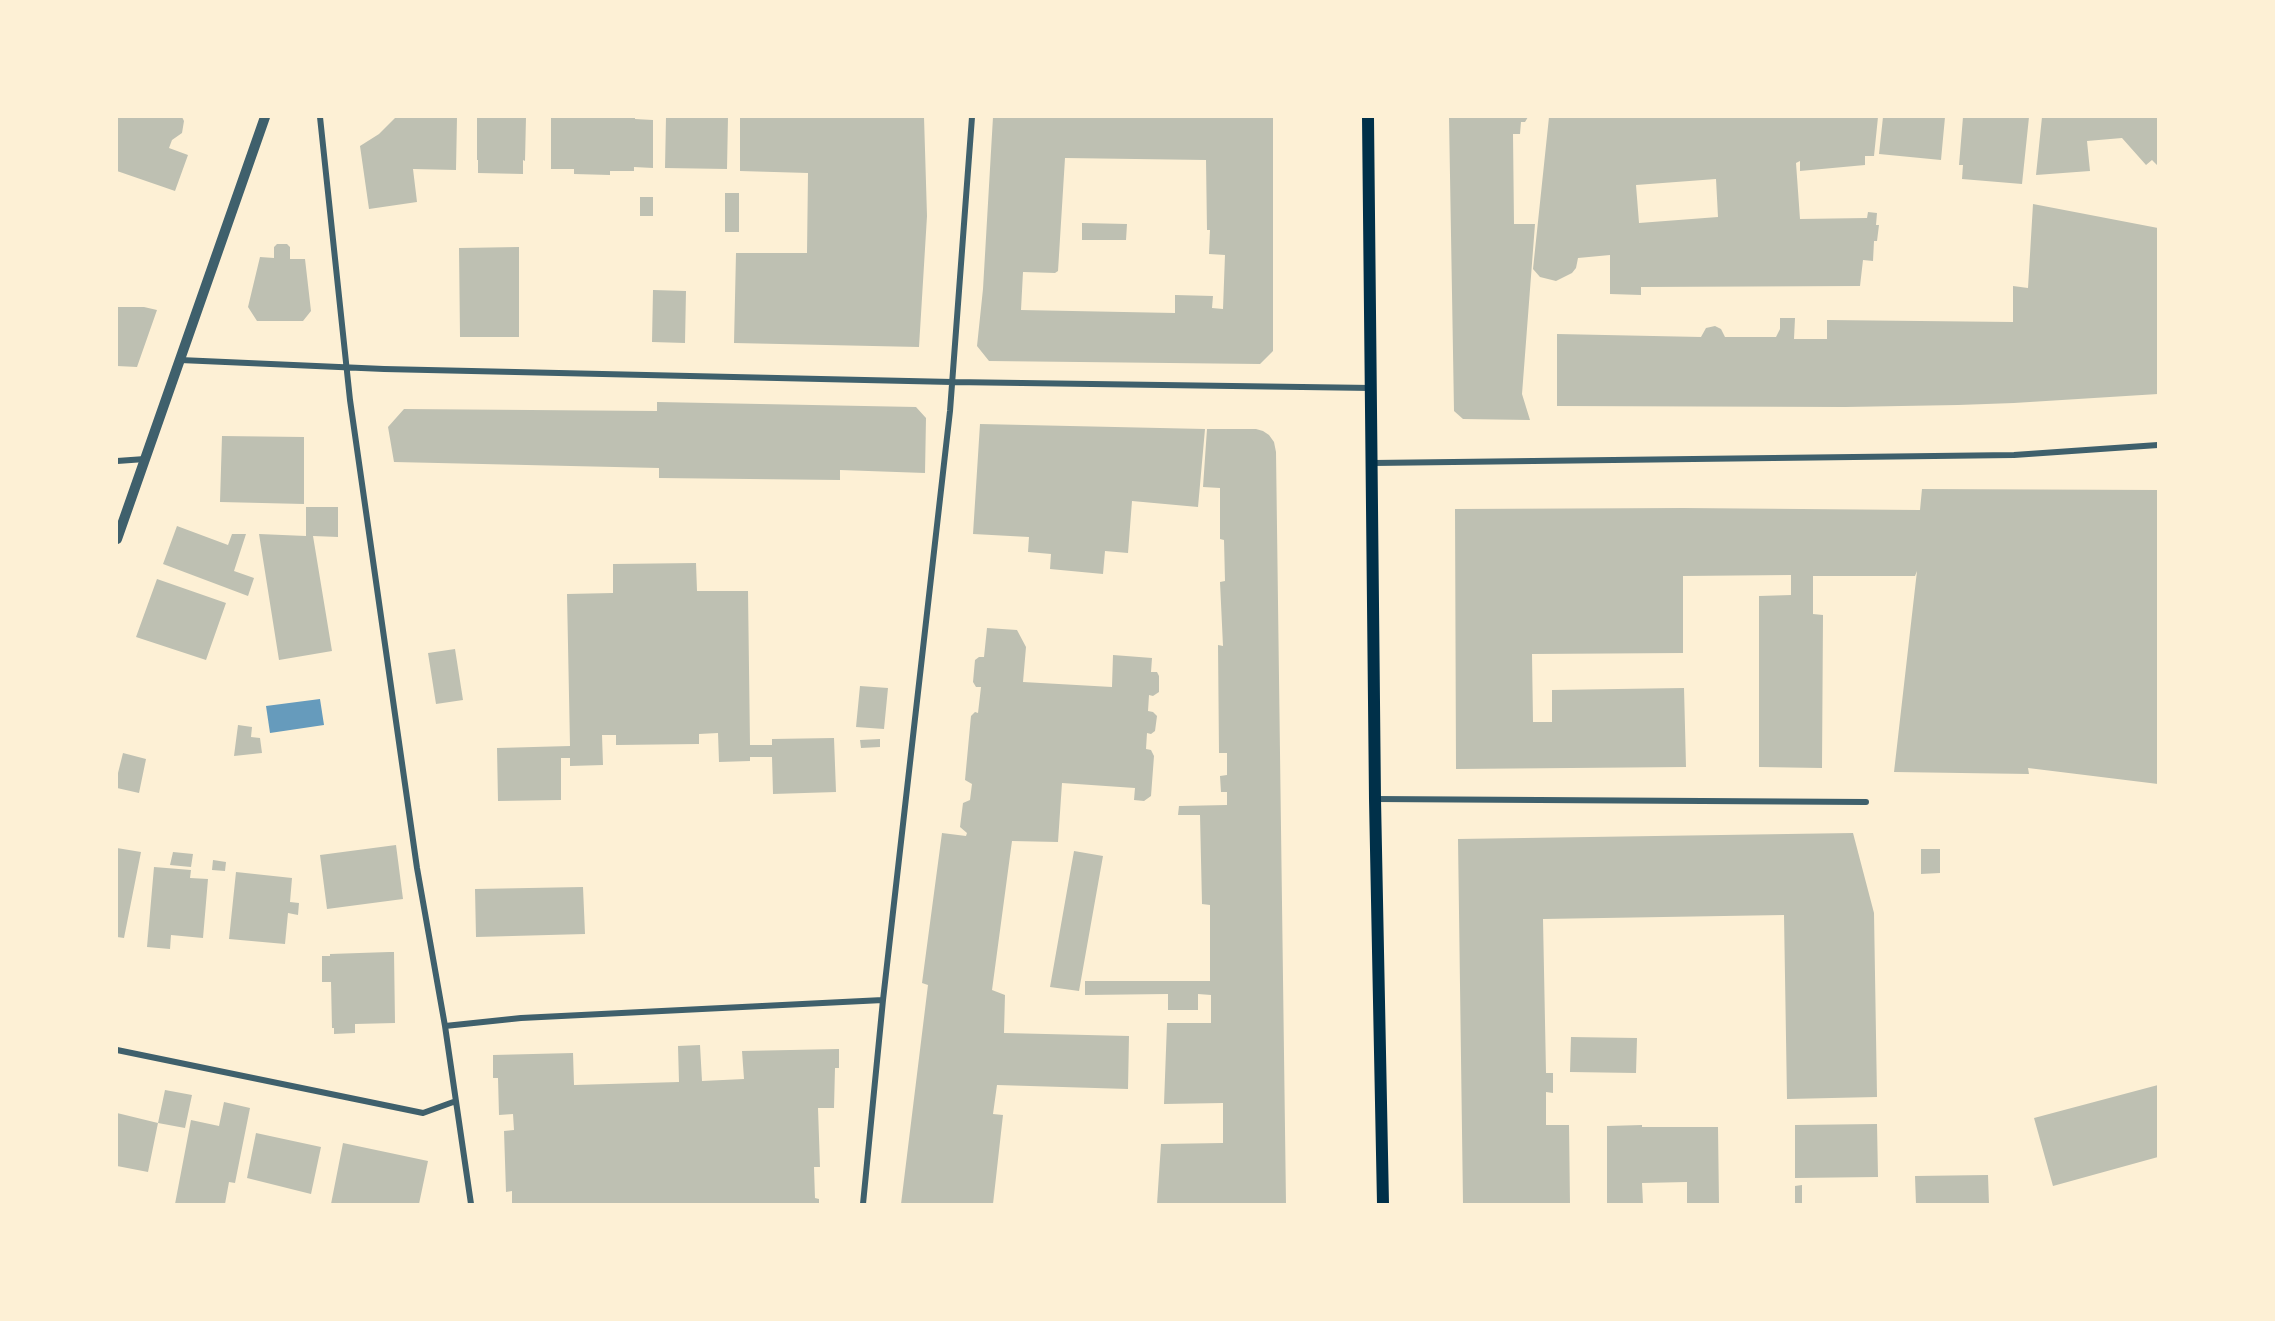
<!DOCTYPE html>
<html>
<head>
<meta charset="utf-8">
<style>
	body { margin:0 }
	#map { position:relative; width:2275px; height:1321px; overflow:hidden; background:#fdf0d5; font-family:Signika,sans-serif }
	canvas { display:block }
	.frame { position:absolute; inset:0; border:118px solid #fdf0d5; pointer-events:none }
</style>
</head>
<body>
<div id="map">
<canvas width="2275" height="1321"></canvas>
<div class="frame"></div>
</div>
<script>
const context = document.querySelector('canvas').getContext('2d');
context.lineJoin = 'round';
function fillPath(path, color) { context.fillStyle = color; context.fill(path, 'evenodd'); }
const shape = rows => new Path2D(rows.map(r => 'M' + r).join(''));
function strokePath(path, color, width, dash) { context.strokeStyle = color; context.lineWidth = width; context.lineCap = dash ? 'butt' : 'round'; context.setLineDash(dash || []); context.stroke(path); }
fillPath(shape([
	[320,699,324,725,270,733,266,706]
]), '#669bbc');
fillPath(shape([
	[117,117,182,117,184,121,182,133,172,140,169,148,188,155,175,191,117,171],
	[396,117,457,117,456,170,413,169,417,202,369,209,360,146,379,134],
	[477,117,526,117,525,161,523,160,523,174,478,173,478,160,477,160],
	[551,117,635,117,635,119,653,120,653,168,634,167,634,171,610,171,610,175,574,174,574,169,551,169],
	[666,117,728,117,727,169,665,168],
	[740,117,924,117,927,216,919,347,734,343,736,253,807,253,808,173,740,171],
	[993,117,1273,117,1273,351,1260,364,989,361,977,346,983,289],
	[1065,158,1206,160,1207,230,1210,230,1209,254,1225,255,1223,309,1212,308,1213,296,1175,295,1175,313,1021,310,1023,272,1055,273,1058,271],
	[1449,117,1528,117,1525,122,1521,122,1520,134,1513,134,1514,224,1535,224,1522,394,1530,420,1463,419,1454,411],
	[1549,117,1878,117,1874,156,1865,156,1865,165,1800,171,1800,161,1796,163,1800,219,1867,218,1868,212,1877,213,1876,225,1879,225,1877,241,1874,241,1873,261,1863,260,1860,286,1641,287,1641,295,1610,294,1610,255,1578,258,1576,268,1572,273,1556,281,1540,277,1533,269],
	[1716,179,1718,217,1639,223,1636,185],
	[1883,117,1945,117,1941,160,1879,154],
	[1963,117,2029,117,2022,184,1962,179,1963,165,1959,165],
	[2042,117,2158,117,2158,166,2152,160,2146,165,2122,138,2087,141,2090,171,2036,175],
	[725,193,739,193,739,232,725,232],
	[640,197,653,197,653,216,640,216],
	[2033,204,2158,228,2158,394,2014,403,1958,405,1845,407,1557,406,1557,334,1701,337,1706,328,1715,326,1721,329,1725,337,1776,337,1780,329,1780,318,1795,318,1794,339,1827,339,1827,320,2013,322,2013,286,2028,288],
	[1082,223,1127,224,1126,240,1082,240],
	[277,244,287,244,290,247,290,259,305,259,311,311,303,321,257,321,248,307,260,257,274,258,274,247],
	[519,247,519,337,460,337,459,248],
	[653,290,686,291,685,343,652,342],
	[117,307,144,307,157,310,137,367,117,366],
	[657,402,916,407,926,418,925,473,840,470,840,480,659,478,659,468,394,462,388,427,404,409,657,411],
	[980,424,1205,429,1198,507,1132,501,1128,553,1105,551,1103,574,1050,569,1051,554,1028,552,1029,537,973,534],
	[1207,429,1256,429,1263,431,1269,435,1274,442,1276,452,1286,1204,1157,1204,1161,1144,1223,1143,1223,1103,1164,1104,1167,1023,1211,1023,1211,995,1198,994,1198,1010,1168,1010,1168,994,1085,995,1085,981,1210,981,1210,905,1202,904,1200,815,1178,815,1179,806,1227,805,1227,792,1221,792,1220,776,1227,775,1227,753,1219,753,1218,645,1223,646,1220,582,1225,581,1224,540,1220,539,1220,488,1203,487],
	[222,436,304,437,304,504,220,502],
	[1922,489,2158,490,2158,784,2028,768,2029,774,1894,772,1917,571,1915,576,1813,576,1813,614,1823,615,1822,768,1759,767,1759,596,1791,595,1791,575,1683,576,1683,653,1532,654,1533,722,1552,722,1552,690,1684,688,1686,767,1456,769,1455,509,1683,508,1920,510],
	[306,507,338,507,338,537,313,536,332,651,279,660,259,534,306,536],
	[177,526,228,545,232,534,246,534,234,571,254,578,248,596,163,564],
	[696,563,697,591,748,591,750,745,772,745,772,739,834,738,836,792,773,794,772,757,750,757,750,761,719,762,718,733,699,734,699,744,616,745,616,735,602,735,603,765,570,766,570,758,561,758,561,800,498,801,497,748,570,746,567,594,613,593,613,564],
	[157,579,226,603,206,660,136,637],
	[987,628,1017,630,1026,647,1023,682,1112,687,1113,655,1152,658,1151,672,1157,672,1159,676,1159,692,1153,696,1149,695,1148,711,1153,712,1157,716,1155,731,1151,734,1147,733,1146,749,1151,750,1154,756,1151,796,1144,801,1134,800,1135,788,1062,783,1058,842,1012,841,992,990,1005,995,1004,1033,1129,1036,1128,1089,997,1085,993,1114,1003,1115,993,1204,901,1204,928,985,922,983,942,833,966,836,967,833,960,827,963,803,970,800,972,784,965,780,971,716,975,712,978,713,981,687,976,687,973,682,975,660,979,657,984,657],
	[455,649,463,700,436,704,428,653],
	[860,686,888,688,884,729,856,727],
	[238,725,252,727,251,737,260,738,262,753,234,756],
	[880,739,880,747,861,748,860,740],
	[123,753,146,759,139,793,117,788,117,777],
	[1853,833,1874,913,1877,1097,1787,1099,1784,915,1543,919,1546,1073,1553,1073,1553,1093,1546,1092,1546,1125,1569,1125,1570,1204,1463,1204,1458,839],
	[396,845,403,899,327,909,320,855],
	[117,848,141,852,124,938,117,937],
	[1921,849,1940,849,1940,873,1921,874],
	[1074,851,1103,856,1079,991,1050,987],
	[173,852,193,854,191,867,170,865],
	[213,860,226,862,225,871,212,870],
	[154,867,191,870,190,878,208,879,203,938,171,935,170,949,147,947],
	[236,872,292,878,290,902,299,903,298,915,288,913,285,944,229,939],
	[583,887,585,934,476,937,475,889],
	[389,952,394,952,395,1023,355,1024,355,1033,334,1034,334,1028,332,1028,331,982,322,982,322,956,330,956,330,954],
	[1571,1037,1637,1038,1636,1073,1570,1072],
	[700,1045,702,1081,744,1079,742,1051,839,1049,839,1068,835,1068,834,1108,818,1108,820,1167,814,1167,815,1198,819,1199,819,1204,512,1204,512,1191,506,1192,504,1131,514,1130,513,1114,499,1115,498,1078,493,1078,493,1055,573,1053,574,1085,679,1082,678,1046],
	[2158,1085,2158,1157,2053,1186,2034,1118],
	[165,1090,192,1095,185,1128,158,1123],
	[224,1102,250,1108,235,1183,229,1182,225,1204,175,1204,191,1120,219,1126],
	[117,1113,158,1123,148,1172,117,1166],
	[1877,1124,1878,1177,1795,1178,1795,1125],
	[1642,1125,1642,1127,1718,1127,1719,1204,1687,1204,1687,1182,1642,1183,1643,1204,1607,1204,1607,1126],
	[256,1133,321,1147,311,1194,247,1178],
	[343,1143,428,1161,419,1204,331,1204],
	[1988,1175,1989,1204,1916,1204,1915,1176],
	[1802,1185,1802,1204,1795,1204,1795,1186]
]), '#bec0b2');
strokePath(shape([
	[320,117,350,400,417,868,445,1026,471,1204],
	[180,360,384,369,952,382,1372,388],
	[117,461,145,459],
	[1373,463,2014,455,2158,445],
	[1375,799,1866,802],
	[445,1026,521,1018,883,1000],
	[117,1050,423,1113,456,1101],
	[863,1204,883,1000,950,411,972,117]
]), '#3f606c', 6);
strokePath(shape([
	[117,539,265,117]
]), '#3f606c', 10);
strokePath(shape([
	[1368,117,1375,799,1383,1204]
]), '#003049', 12);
</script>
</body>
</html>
